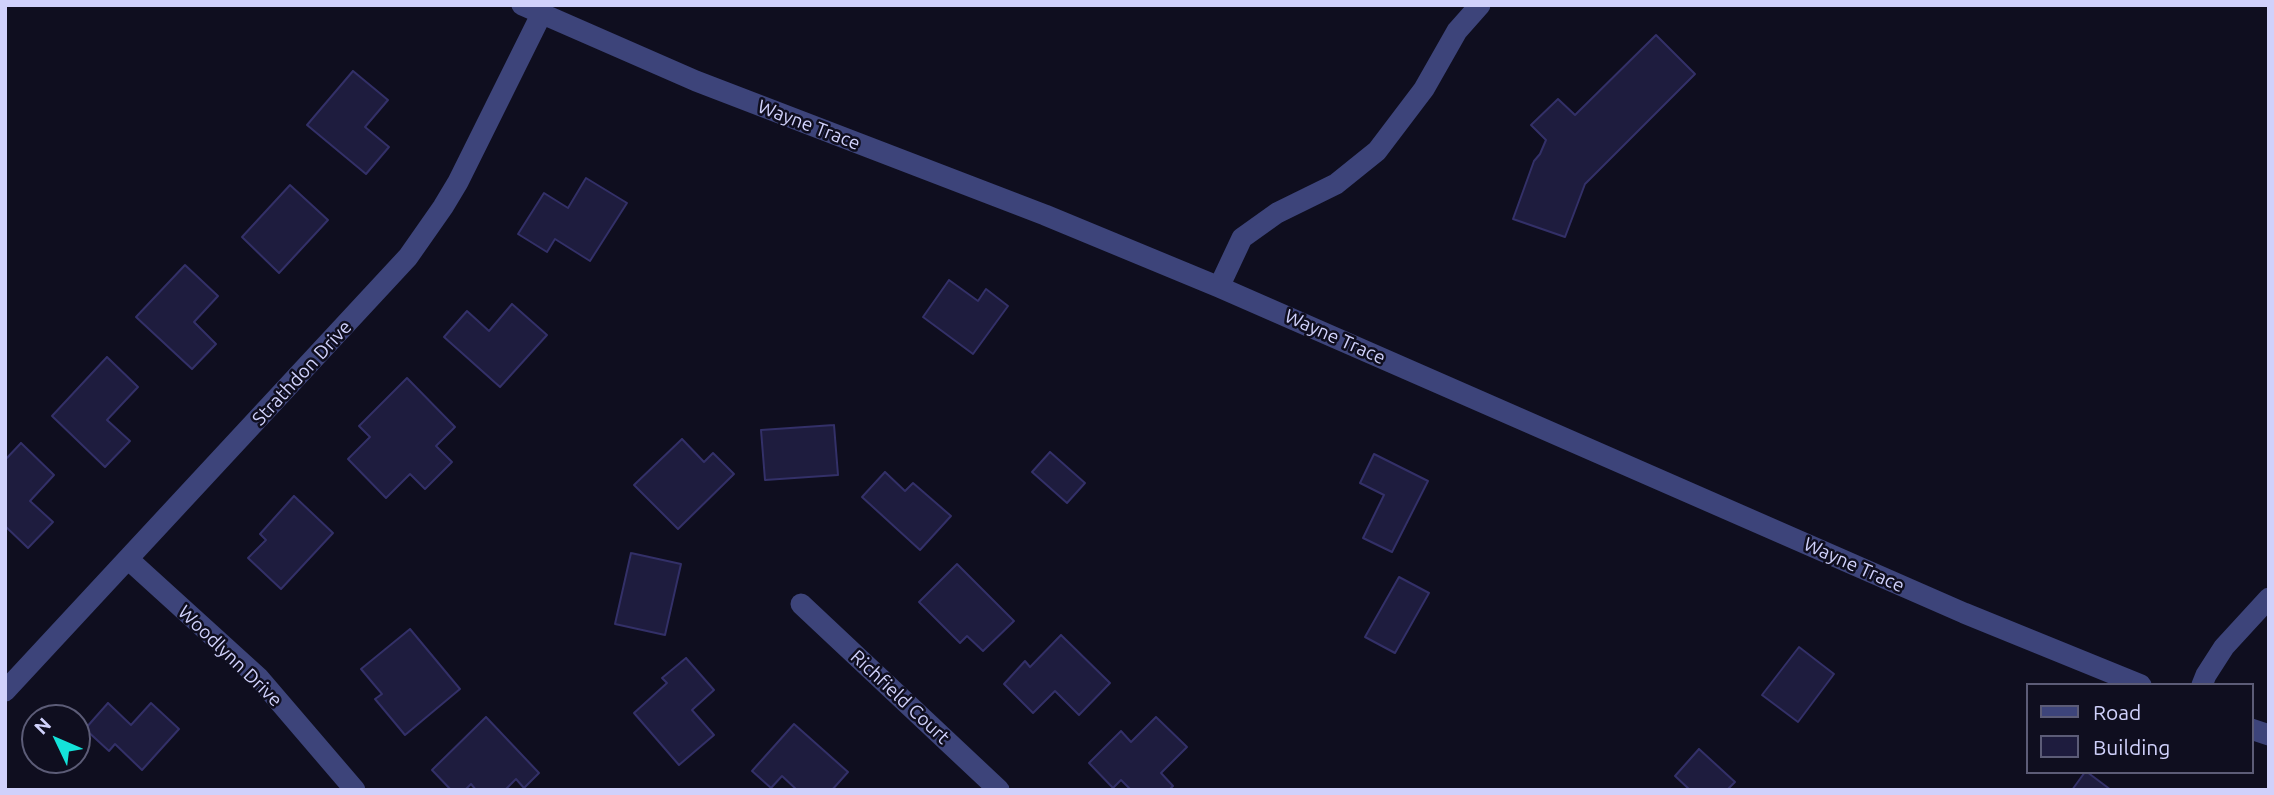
<!DOCTYPE html>
<html>
<head>
<meta charset="utf-8">
<style>
	body { margin:0 }
	#map { position:relative; width:2274px; height:795px; overflow:hidden; background:#0f0e1f; font-family:Ubuntu,sans-serif }
	canvas { display:block }
	.frame { position:absolute; inset:0; border:7px solid #d0d1fb; pointer-events:none }
	.legend { position:absolute; left:2026px; top:683px; width:228px; height:91px; box-sizing:border-box; background:#0f0e1f; border:2px solid #5c5c77; margin:0; padding:9px 12px; list-style:none; font-size:21px; color:#d0d1fb }
	.legend li { display:flex; align-items:center; gap:14px; height:35px }
	.legend b { width:35px; border:2px solid #5c5c77 }
	.north { position:absolute; left:21px; top:704px; width:70px; height:70px; box-sizing:border-box; background:#0f0e1f; border:2px solid #5c5c77; border-radius:50%; rotate:314deg; font-size:19px; font-weight:700; line-height:28px; text-align:center; color:#d0d1fb }
	.north::after { content:''; display:block; margin:auto; width:24px; height:32px; background:#14e3d9; clip-path:polygon(50% 0,100% 100%,50% 72%,0 100%) }
</style>
</head>
<body>
<div id="map">
<canvas width="2274" height="795"></canvas>
<div class="frame"></div>
<ul class="legend">
<li><b style="height:9px;background:#3d447a"></b>Road</li>
<li><b style="height:19px;background:#1e1c3e"></b>Building</li>
</ul>
<div class="north">N</div>
</div>
<script>
const context = document.querySelector('canvas').getContext('2d');
context.lineJoin = 'round';
function fillPath(path, color) { context.fillStyle = color; context.fill(path, 'evenodd'); }
const shape = rows => new Path2D(rows.map(r => 'M' + r).join(''));
function strokePath(path, color, width, dash) { context.strokeStyle = color; context.lineWidth = width; context.lineCap = dash ? 'butt' : 'round'; context.setLineDash(dash || []); context.stroke(path); }
function label(font, color, halo, rows, align = 'center') {
  context.font = font + ' Ubuntu,sans-serif'; context.lineWidth = 5; context.setLineDash([]); context.textBaseline = 'middle'; context.strokeStyle = halo; context.fillStyle = color; for (const [text, x, y, turn = 0] of rows) {
    context.save(); context.translate(x, y); context.rotate((+turn || 0) * Math.PI / 180); context.textAlign = isNaN(turn) ? turn : align; if (halo) context.strokeText(text, 0, 0); context.fillText(text, 0, 0); context.restore();
  }
}
const building = shape([
	[1656,35,1695,74,1585,184,1565,237,1513,219,1534,161,1540,154,1546,140,1531,125,1558,99,1575,115,1656,35],
	[353,71,388,100,365,127,389,147,366,174,307,125,353,71],
	[586,178,627,203,590,261,555,239,547,252,518,234,544,193,568,208,586,178],
	[290,185,328,220,279,273,242,237,290,185],
	[185,265,218,296,194,322,216,344,192,369,136,317,185,265],
	[949,280,978,301,986,289,1008,306,973,354,923,317,949,280],
	[512,304,547,335,500,387,444,337,467,311,489,331,512,304],
	[107,357,138,387,107,420,130,441,105,467,52,416,107,357],
	[407,378,455,427,436,446,452,462,425,489,410,474,386,498,348,459,370,437,359,426,407,378],
	[834,425,838,475,765,480,761,430,834,425],
	[682,439,704,462,713,453,734,474,678,529,634,485,682,439],
	[21,443,54,475,30,501,53,522,28,548,5,526,5,460,21,443],
	[1050,452,1085,483,1067,503,1032,472,1050,452],
	[1374,454,1428,481,1392,552,1363,538,1384,495,1360,483,1374,454],
	[885,472,905,491,913,483,951,516,920,550,862,497,885,472],
	[294,496,333,533,281,589,248,558,266,540,260,534,294,496],
	[631,553,681,564,665,635,615,624,631,553],
	[957,564,1014,621,983,651,967,636,960,643,919,602,957,564],
	[1399,577,1429,593,1395,653,1365,637,1399,577],
	[410,629,460,689,405,735,375,699,382,694,361,669,410,629],
	[1061,635,1110,683,1079,715,1055,691,1033,713,1004,684,1025,661,1030,667,1061,635],
	[1799,647,1834,674,1798,722,1762,695,1799,647],
	[686,658,714,690,692,710,714,735,679,765,634,713,667,683,662,678,686,658],
	[108,703,131,725,151,703,179,729,142,770,115,744,109,751,85,729,108,703],
	[486,717,539,773,524,788,516,779,505,790,476,790,471,784,465,790,451,790,432,770,486,717],
	[1156,717,1187,747,1161,773,1173,786,1169,790,1131,790,1121,780,1113,788,1089,763,1121,731,1131,742,1156,717],
	[794,724,848,772,832,790,797,790,782,776,771,788,752,771,794,724],
	[1699,749,1735,782,1727,790,1690,790,1675,776,1699,749],
	[2085,772,2087,772,2111,790,2072,790,2085,772]
]);
fillPath(building, '#1e1c3e');
strokePath(building, '#333068', 2);
strokePath(shape([
	[522,5,696,81,1045,215,1219,287,1964,613,2141,685],
	[1219,287,1242,238,1277,213,1336,184,1377,151,1424,89,1457,31,1480,5],
	[128,559,259,678,355,790],
	[801,604,999,790],
	[2202,685,2206,675,2224,647,2269,598],
	[5,691,408,257,443,207,458,182,541,15],
	[2251,729,2269,735]
]), '#3d447a', 21);
label('19px', '#d0d1fb', '#0f0e1f', [
	["Wayne Trace",809,125,21],
	["Wayne Trace",1335,337,24],
	["Strathdon Drive",302,373,-47],
	["Wayne Trace",1854,565,24],
	["Woodlynn Drive",230,656,44],
	["Richfield Court",900,697,43]
]);
</script>
</body>
</html>
